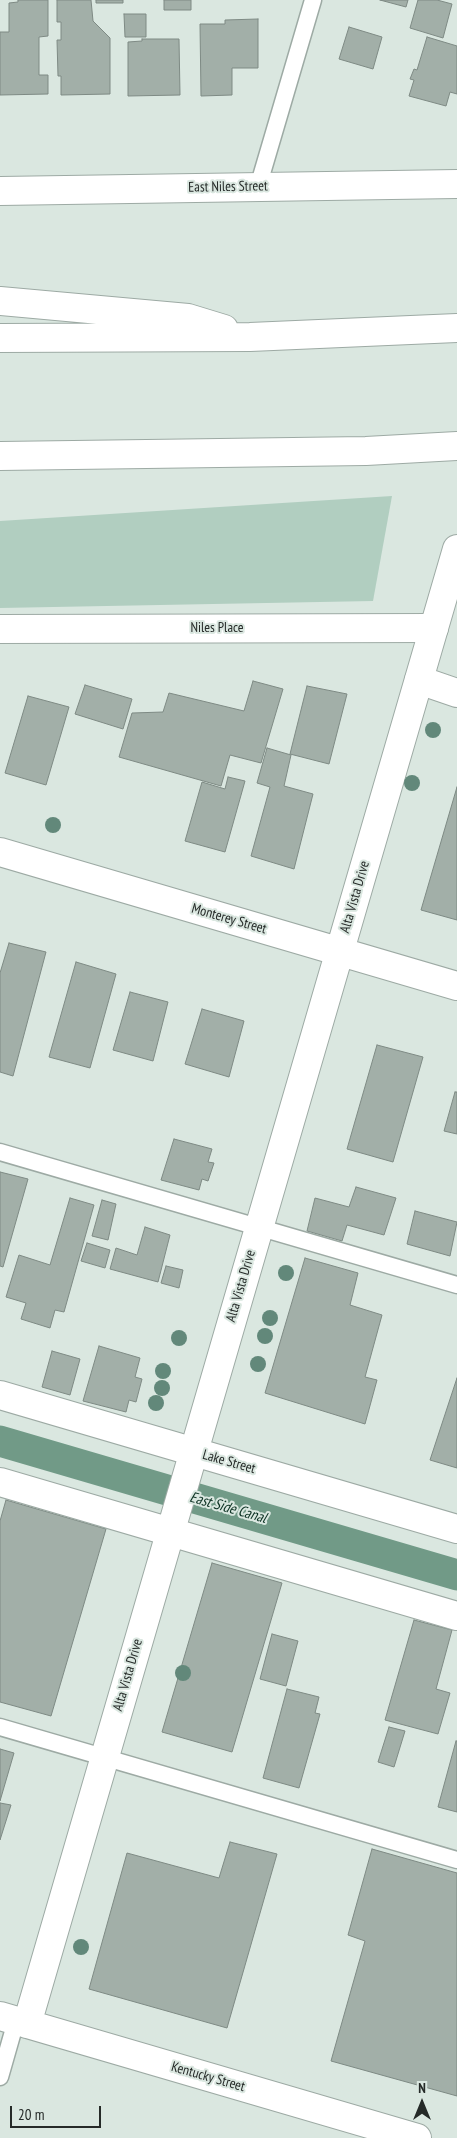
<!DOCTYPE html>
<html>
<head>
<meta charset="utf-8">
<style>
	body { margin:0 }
	#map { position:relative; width:457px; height:2138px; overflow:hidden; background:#dae7e0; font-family:"PT Sans Narrow",sans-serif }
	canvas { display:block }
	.north { position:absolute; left:397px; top:2078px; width:50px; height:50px; -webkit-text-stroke:4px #dae7e0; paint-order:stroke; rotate:0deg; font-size:14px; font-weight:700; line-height:20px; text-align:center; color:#252a28 }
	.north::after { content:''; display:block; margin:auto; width:18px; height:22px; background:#252a28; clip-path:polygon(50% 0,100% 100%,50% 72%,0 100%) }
	.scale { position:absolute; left:10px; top:2106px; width:91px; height:22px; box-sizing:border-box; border:2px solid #252a28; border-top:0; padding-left:6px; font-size:15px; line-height:18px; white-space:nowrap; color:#252a28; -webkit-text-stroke:4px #dae7e0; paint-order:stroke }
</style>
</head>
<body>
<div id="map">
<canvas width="457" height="2138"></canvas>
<div class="north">N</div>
<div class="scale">20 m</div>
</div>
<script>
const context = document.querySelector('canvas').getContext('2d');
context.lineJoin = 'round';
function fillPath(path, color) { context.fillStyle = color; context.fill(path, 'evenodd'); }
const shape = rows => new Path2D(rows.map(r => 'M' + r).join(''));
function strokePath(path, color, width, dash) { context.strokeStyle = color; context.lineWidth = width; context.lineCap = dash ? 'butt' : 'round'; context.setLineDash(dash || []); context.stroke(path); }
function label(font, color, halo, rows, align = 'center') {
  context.font = font + ' "PT Sans Narrow",sans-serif'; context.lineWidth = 4; context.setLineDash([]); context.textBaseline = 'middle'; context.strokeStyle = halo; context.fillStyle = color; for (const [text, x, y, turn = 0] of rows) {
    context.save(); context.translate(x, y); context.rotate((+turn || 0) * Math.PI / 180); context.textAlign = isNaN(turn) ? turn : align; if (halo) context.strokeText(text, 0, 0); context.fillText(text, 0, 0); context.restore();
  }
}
fillPath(shape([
	[392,496,373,601,0,608,0,521]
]), '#b1cec0');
strokePath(shape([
	[0,1441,457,1575]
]), '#719a87', 31);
const building = shape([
	[18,0,48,0,48,36,39,37,39,75,48,75,48,94,0,95,0,32,9,32,9,3,18,2,18,0],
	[57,0,91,0,93,21,110,38,110,94,61,95,61,76,58,76,57,40,61,40,61,22,57,22,57,0],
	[96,0,123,0,123,3,96,3,96,0],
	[164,0,191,0,191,10,164,10,164,0],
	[380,0,408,0,406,7,380,0],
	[418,0,437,0,452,4,443,38,410,28,418,0],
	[124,14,146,14,146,37,125,37,124,14],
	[258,19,258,68,232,68,232,95,201,96,200,24,225,24,225,20,258,19],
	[349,27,382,37,373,69,339,59,349,27],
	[427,37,457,46,457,94,450,92,446,106,409,96,414,80,410,79,414,69,417,70,427,37],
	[142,39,179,39,180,95,128,96,128,42,142,41,142,39],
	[253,681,283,689,261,763,230,755,221,786,119,757,132,713,163,712,169,693,244,711,253,681],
	[85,685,132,699,123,729,75,714,85,685],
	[307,686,347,694,329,764,290,754,307,686],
	[28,696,69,707,46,785,5,773,28,696],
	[267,748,291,755,284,786,313,794,294,869,251,856,270,787,257,783,267,748],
	[228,777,245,781,225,852,185,841,202,782,225,789,228,777],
	[457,787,457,920,421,910,457,787],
	[9,943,46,952,13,1076,0,1072,0,973,9,943],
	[76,962,116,974,90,1068,49,1057,76,962],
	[130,992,168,1002,153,1061,113,1050,130,992],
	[202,1009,244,1021,229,1077,185,1064,202,1009],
	[377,1045,423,1057,393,1162,347,1149,377,1045],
	[455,1092,457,1092,457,1134,444,1131,455,1092],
	[174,1139,212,1149,208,1162,214,1163,208,1181,202,1179,199,1190,161,1180,174,1139],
	[0,1172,28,1179,3,1267,0,1266,0,1172],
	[356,1187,396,1198,384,1235,347,1225,342,1241,307,1231,315,1198,349,1207,356,1187],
	[70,1198,94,1205,64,1312,55,1310,50,1328,21,1319,26,1303,6,1297,19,1255,50,1265,70,1198],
	[102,1200,116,1204,108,1240,92,1236,102,1200],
	[415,1211,457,1222,450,1256,407,1244,415,1211],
	[145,1227,170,1235,158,1282,110,1269,116,1248,137,1255,145,1227],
	[87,1243,110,1250,105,1268,81,1261,87,1243],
	[305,1258,358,1273,350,1305,382,1315,365,1377,377,1380,365,1424,265,1393,305,1258],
	[166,1266,183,1270,179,1288,161,1283,166,1266],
	[99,1346,140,1358,135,1377,142,1379,136,1402,129,1400,126,1412,83,1401,99,1346],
	[52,1351,80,1359,70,1395,42,1387,52,1351],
	[457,1378,457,1468,430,1460,457,1378],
	[6,1500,106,1529,51,1716,0,1702,0,1521,6,1500],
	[212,1563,282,1583,232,1752,162,1732,212,1563],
	[414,1620,452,1630,436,1689,450,1693,438,1734,385,1720,414,1620],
	[272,1634,298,1641,286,1686,260,1679,272,1634],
	[287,1689,319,1697,315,1713,320,1714,299,1788,263,1778,287,1689],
	[389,1727,405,1731,394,1767,378,1762,389,1727],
	[456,1741,457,1741,457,1812,438,1807,456,1741],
	[0,1749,14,1753,0,1801,0,1749],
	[0,1803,11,1805,0,1840,0,1803],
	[230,1842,277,1854,227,2028,89,1989,127,1853,219,1878,230,1842],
	[372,1849,457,1873,457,2096,331,2061,365,1941,348,1935,372,1849]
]);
fillPath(building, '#a2afa8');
strokePath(building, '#7e8a84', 1);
const lane = shape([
	[258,187,313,0],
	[0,1152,457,1285],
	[0,1727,457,1860],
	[0,2077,16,2021]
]);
const street = shape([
	[0,629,434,628],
	[419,680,457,693],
	[0,1395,457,1529],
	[0,1482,457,1616]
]);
const secondary = shape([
	[0,191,457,184],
	[0,852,457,986],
	[0,2016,417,2138],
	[27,2024,457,549]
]);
const highway = shape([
	[0,301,188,318,224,329],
	[0,338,250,337,457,328],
	[0,456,366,451,457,446]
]);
strokePath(lane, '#9daaa4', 19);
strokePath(street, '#9daaa4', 30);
strokePath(secondary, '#9daaa4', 30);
strokePath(highway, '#9daaa4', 30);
strokePath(lane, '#fff', 16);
strokePath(street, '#fff', 28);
strokePath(secondary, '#fff', 28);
strokePath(highway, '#fff', 28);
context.fillStyle = '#62887a';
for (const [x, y] of [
	[433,730],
	[412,783],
	[53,825],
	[286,1273],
	[270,1318],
	[265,1336],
	[179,1338],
	[258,1364],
	[163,1371],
	[162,1388],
	[156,1403],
	[183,1673],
	[81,1947]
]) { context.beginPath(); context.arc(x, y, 8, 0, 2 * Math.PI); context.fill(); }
label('14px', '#252a28', '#dae7e0', [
	["East Niles Street",228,187,-1],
	["Niles Place",217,628],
	["Alta Vista Drive",355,897,-74],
	["Monterey Street",229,919,16],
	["Alta Vista Drive",241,1286,-74],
	["Lake Street",229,1462,16],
	["Alta Vista Drive",128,1675,-74],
	["Kentucky Street",208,2077,16]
]);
label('italic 15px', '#0b3122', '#dae7e0', [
	["East Side Canal",228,1508,16]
]);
</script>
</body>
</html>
